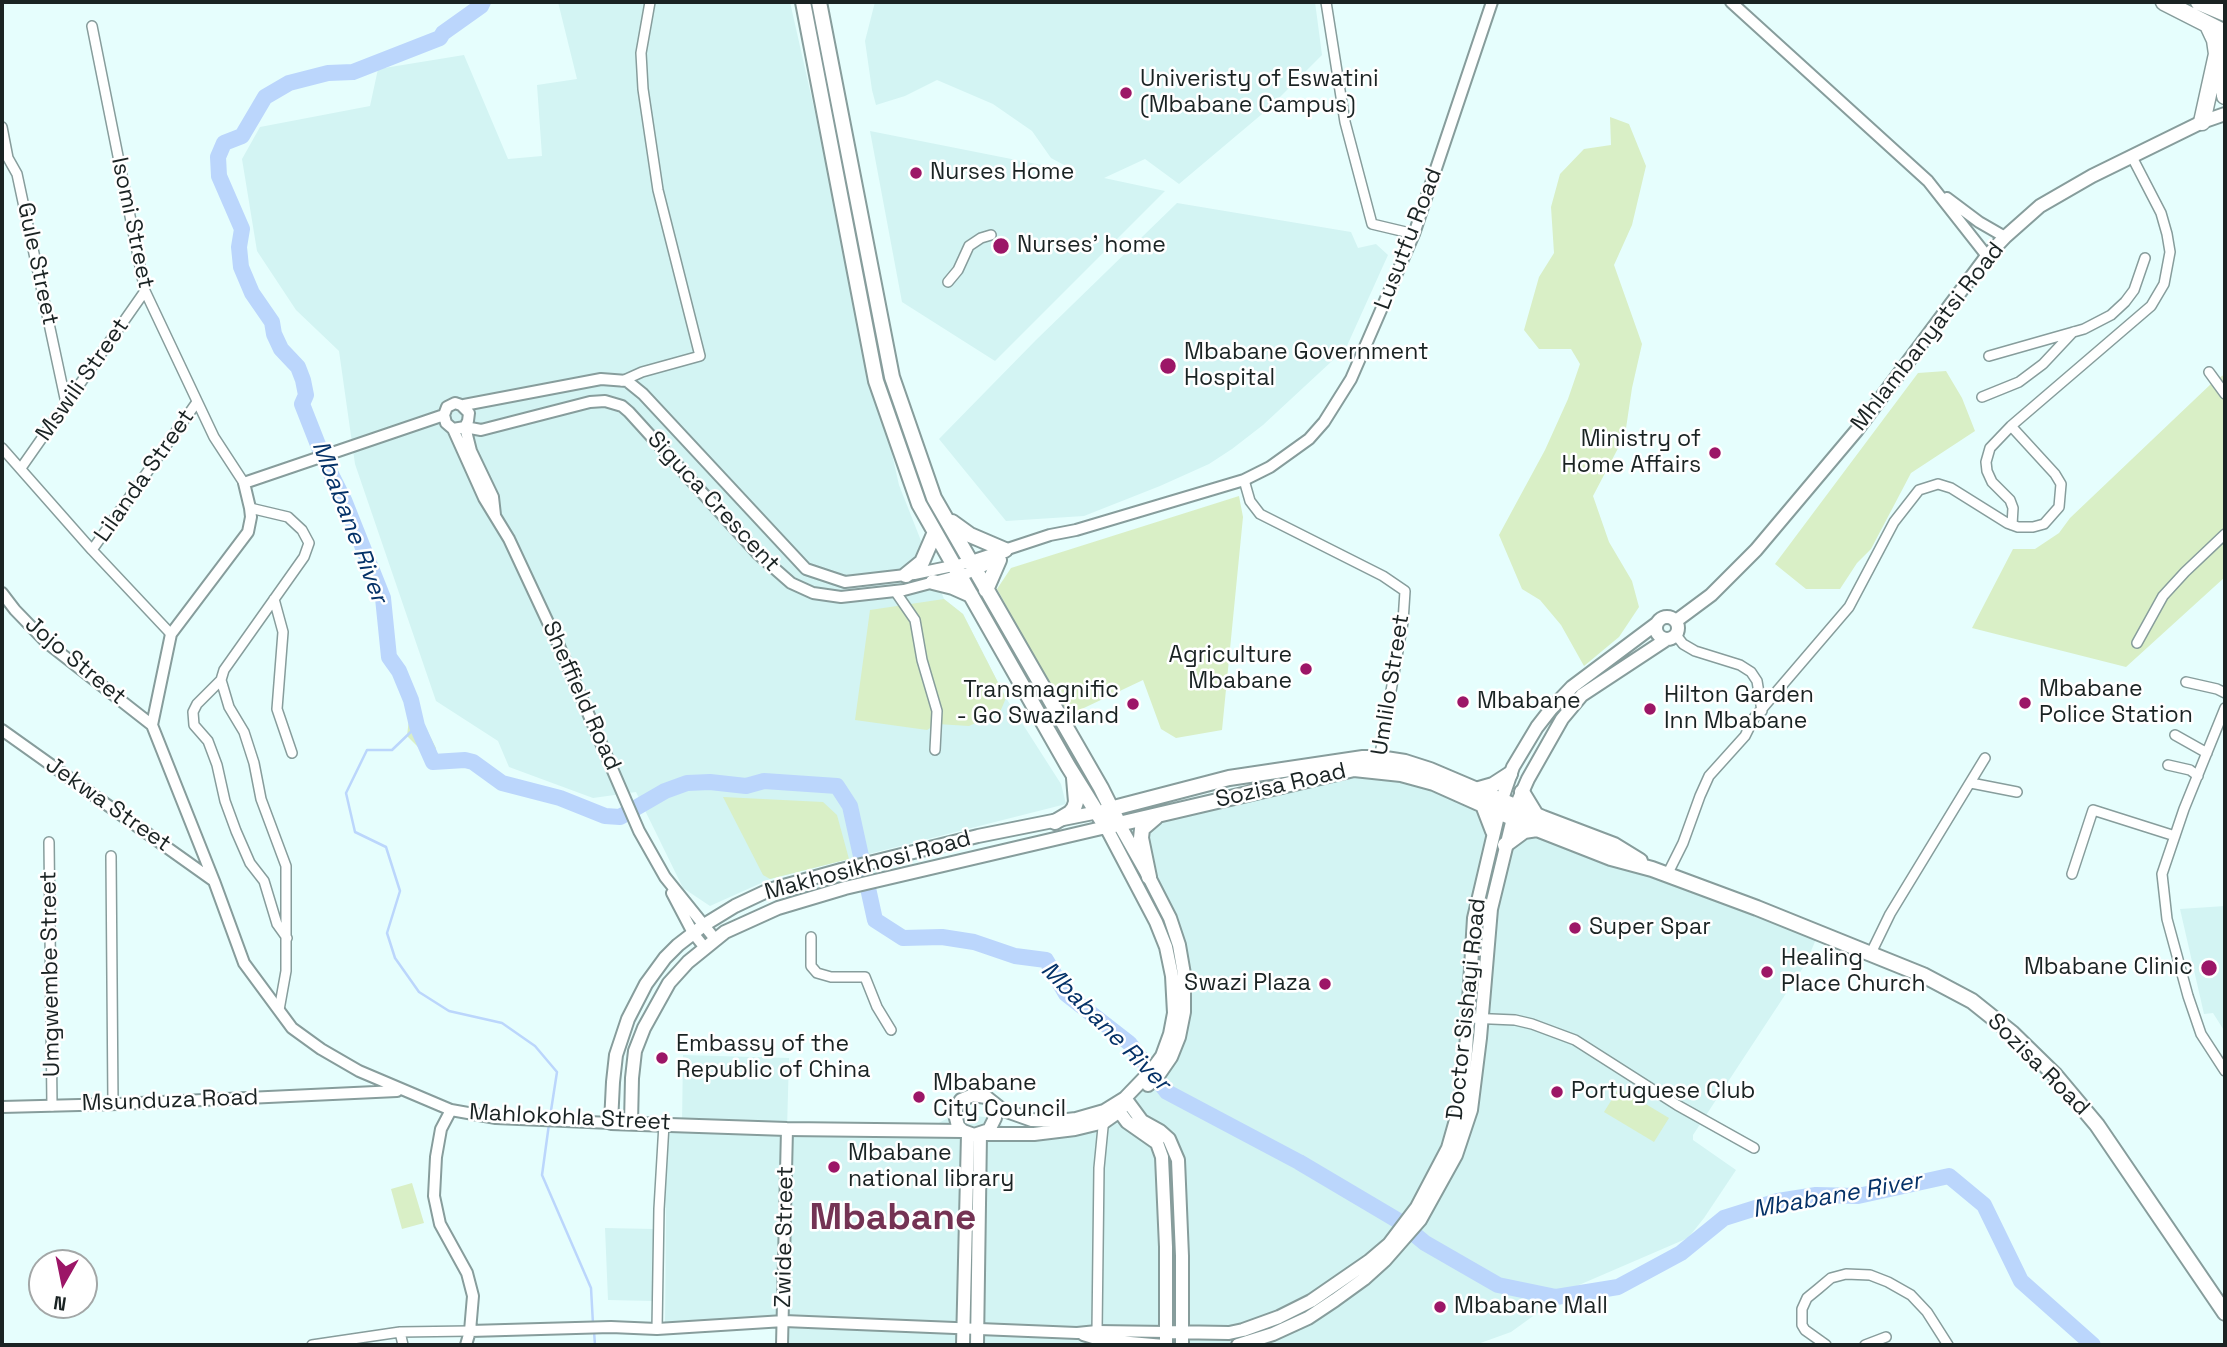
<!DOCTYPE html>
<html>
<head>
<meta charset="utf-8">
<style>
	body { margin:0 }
	#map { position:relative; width:2227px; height:1347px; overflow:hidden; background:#e6fefd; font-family:"Space Grotesk",sans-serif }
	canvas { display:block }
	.frame { position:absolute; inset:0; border:4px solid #1a2323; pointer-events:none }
	.north { position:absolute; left:28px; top:1249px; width:70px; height:70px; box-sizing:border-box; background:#fff; border:2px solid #a3a7a7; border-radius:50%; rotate:189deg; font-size:19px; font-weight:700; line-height:28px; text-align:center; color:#1a2323 }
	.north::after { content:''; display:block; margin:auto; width:24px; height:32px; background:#9c1667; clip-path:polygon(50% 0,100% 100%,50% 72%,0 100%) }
</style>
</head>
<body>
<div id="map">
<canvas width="2227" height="1347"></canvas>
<div class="frame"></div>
<div class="north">N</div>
</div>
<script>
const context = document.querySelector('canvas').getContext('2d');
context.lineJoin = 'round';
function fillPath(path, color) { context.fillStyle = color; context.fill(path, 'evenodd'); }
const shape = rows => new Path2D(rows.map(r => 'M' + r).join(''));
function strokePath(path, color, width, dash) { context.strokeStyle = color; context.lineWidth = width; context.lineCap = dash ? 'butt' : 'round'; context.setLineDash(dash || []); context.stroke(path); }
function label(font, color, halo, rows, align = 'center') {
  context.font = font + ' "Space Grotesk",sans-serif'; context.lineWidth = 5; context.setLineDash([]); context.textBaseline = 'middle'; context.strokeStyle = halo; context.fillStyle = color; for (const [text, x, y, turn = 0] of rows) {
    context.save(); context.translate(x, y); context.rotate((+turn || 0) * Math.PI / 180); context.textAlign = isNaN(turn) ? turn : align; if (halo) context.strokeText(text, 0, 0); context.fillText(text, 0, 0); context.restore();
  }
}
fillPath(shape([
	[558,2,790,2,899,485,944,599,963,614,1006,698,1061,784,1066,804,770,879,710,906,683,888,636,792,593,798,509,767,498,741,436,701,355,464,339,351,296,310,257,251,242,159,260,127,370,106,378,69,464,55,508,159,542,156,537,85,577,79],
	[875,2,1315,2,1322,55,1268,109,1179,184,1145,159,1104,178,1165,191,995,361,902,302,870,131,1077,172,1051,158,1032,131,993,104,937,80,905,96,876,105,872,90,865,41],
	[1177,203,1351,232,1358,248,1376,244,1388,255,1346,348,1263,425,1232,449,1209,464,1160,486,1084,516,1006,521,939,439,1036,340],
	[1401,774,1819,932,1806,963,1693,1135,1693,1140,1736,1170,1704,1218,1688,1238,1572,1288,1511,1332,1475,1345,782,1345,784,1321,665,1326,666,1216,663,1161,668,1124,682,1124,683,1055,789,1058,787,1129,911,1130,937,1124,955,1114,995,1118,1006,1129,1075,1129,1119,1112,1160,1073,1179,1037,1179,945,1119,824,1322,776],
	[2225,906,2225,1032,2213,1013,2204,1014,2180,909],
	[605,1228,654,1229,654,1301,608,1300]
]), '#d3f4f3');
fillPath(shape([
	[1610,117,1629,124,1646,166,1632,225,1614,265,1642,344,1632,388,1625,435,1593,496,1609,542,1632,581,1639,607,1619,637,1584,666,1561,625,1540,600,1522,589,1499,535,1545,450,1568,399,1580,364,1571,349,1539,349,1524,330,1539,277,1554,253,1551,207,1560,174,1584,149,1611,145],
	[1946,371,1962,398,1975,431,1911,473,1871,549,1857,563,1840,589,1806,589,1775,564,1918,373],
	[2225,374,2225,577,2126,667,1972,628,2013,549,2035,549,2059,533,2070,518,2213,382],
	[1239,496,1243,517,1222,730,1176,738,1161,729,1143,680,1067,716,997,589,1011,568],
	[944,599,963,614,1006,698,1000,712,969,726,937,724,927,730,855,720,870,610],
	[406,689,436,748,433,762,407,736,409,719],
	[723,797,823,802,837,815,849,859,770,879,763,875],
	[1619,1088,1669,1118,1654,1142,1604,1112],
	[412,1183,424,1223,402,1229,391,1189]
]), '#d9efc6');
strokePath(shape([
	[417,726,392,750,367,750,346,793,355,832,386,847,400,891,387,933,395,958,419,992,449,1011,502,1023,535,1046,557,1072,550,1117],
	[549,1124,542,1175,591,1288,593,1324],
	[594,1331,595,1345]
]), '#bbd6fc', 2.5);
strokePath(shape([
	[483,2,481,6,443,33,440,38,353,72,328,73,289,83,265,97,242,136,224,143,218,157,219,176,242,229,239,247,241,267,252,293,272,322,274,334,281,349,298,367,303,380,306,395,302,404,324,460,344,500,383,598,389,657,399,671,411,700,417,726,433,762,465,760,473,762,502,783,560,798,605,816,620,817,665,791,687,783,710,782,746,786,764,781,837,786,850,806,875,920,903,938,942,937,974,942,1015,956,1046,960,1066,994,1129,1043,1167,1092,1299,1162,1397,1220,1425,1243,1498,1285,1556,1297,1618,1287,1681,1253,1724,1218,1778,1201,1816,1195,1858,1196,1949,1176,1984,1205,2021,1281,2093,1345]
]), '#bbd6fc', 16);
const minor = shape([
	[1326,2,1345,122,1372,224,1414,234],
	[92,26,145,291,214,437,244,483],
	[2,127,8,158,17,174,66,403],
	[948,282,958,270,969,246,981,238,991,235],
	[1989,356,2084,329,2111,315,2125,302,2134,290,2145,258],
	[2209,372,2225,394],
	[622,381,642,372,700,356,658,190,643,89,641,53,650,2],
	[1982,397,2019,382,2043,364,2073,332],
	[2011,426,1990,448,1986,462,1987,471,1992,482,2010,500,2013,508,2012,525],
	[2,448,92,550,171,634],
	[21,468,145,291],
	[1244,480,1250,501,1260,514,1383,576,1405,591,1403,622,1379,760],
	[250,508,288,517,302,530,309,543,304,557,224,670,221,680,229,707,244,732,254,763,261,799,286,866,286,971,279,1010],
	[92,550,197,402],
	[895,591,915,620,922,660,937,711,935,750],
	[274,599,283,632,277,709,292,753],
	[1676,635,1683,644,1695,651,1740,665,1751,672,1757,681,1762,711],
	[2137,643,2163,596,2185,572,2225,534],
	[221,680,197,704,193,712,194,725,208,741,217,765,225,801,236,831,250,863,264,881,277,924,287,938],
	[2186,682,2217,689,2225,693],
	[2225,708,2184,809,2162,874,2167,919,2188,996,2201,1034,2225,1071],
	[2175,735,2207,753],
	[2168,765,2190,770,2198,776],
	[1971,783,2017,792],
	[49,842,52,1106],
	[111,856,113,1104],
	[2072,874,2093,810,2175,836],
	[1667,875,1683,843,1700,796,1709,776,1745,736,1754,718,1849,607,1894,522,1919,490,1938,484,1951,488,2007,523,2018,527,2033,527,2044,524,2059,507,2061,484,2055,474,2011,426,2151,306,2164,284,2170,252,2167,234,2161,213,2132,157],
	[811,937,811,966,817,973,831,977,865,977,877,1007,891,1030],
	[1871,953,1890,914,1985,758],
	[1468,1018,1515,1020,1532,1024,1575,1040,1677,1105,1754,1148],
	[657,1329,659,1209,664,1124],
	[1097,1331,1099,1168,1104,1117],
	[400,1332,403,1345],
	[312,1345,400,1332,470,1331],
	[1826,1345,1805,1330,1802,1325,1802,1309,1807,1298,1818,1289,1831,1278,1846,1274,1870,1275,1888,1282,1911,1295,1927,1312,1948,1345],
	[1865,1345,1886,1337]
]);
const tertiary = shape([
	[1731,2,1928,181,1987,256],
	[1947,198,1979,222,2005,237],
	[464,405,601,379,627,381,643,394,806,569,845,582,914,574,962,564,1050,535,1076,530,1244,480,1270,467,1309,439,1324,422,1351,379,1414,234,1492,2],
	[453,429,484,498,509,539,559,646,639,831,665,877,715,939],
	[495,515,493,497,471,451,465,427,468,421,469,413,461,405,455,403,447,407,444,415,446,423,453,429,465,427,481,430,590,402,605,401,622,406,629,412,758,554,791,583,813,593,841,597,904,590,968,573,1000,559],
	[2,593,15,610,46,642,152,725,214,881,244,963,292,1028,321,1049,359,1071,451,1110,496,1118,611,1123],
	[152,725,171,634,248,532,251,517,250,508,244,483,444,415],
	[2,730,214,881],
	[672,893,693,933,705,948],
	[2,1107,118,1104,397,1091],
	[451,1110,441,1129,436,1157,434,1196,440,1224,467,1273,473,1296,470,1331,466,1345],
	[470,1331,611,1327,657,1329,784,1321,1077,1333,1097,1331,1168,1332],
	[1083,1335,1096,1339,1164,1345],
	[782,1345,787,1129]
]);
const secondary = shape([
	'1656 628a11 11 0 1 1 22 0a11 11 0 1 1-22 0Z',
	[1676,621,1711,595,1756,550,1857,430,1987,256,2005,237,2040,206,2092,176,2202,122,2225,114],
	[1119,824,1149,877,1170,918,1179,945,1184,974,1184,1012,1179,1037,1171,1057,1160,1073,1148,1085],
	[1125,1098,1142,1121,1160,1131,1169,1139,1178,1160,1182,1256,1182,1345],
	[1116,1107,1127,1122,1157,1143,1162,1157,1166,1247,1166,1345],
	[631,1123,632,1078,635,1051,644,1028,669,983,688,962,725,932,778,908,845,888,1106,827,1156,922,1166,947,1172,976,1174,1013,1170,1034,1162,1056,1151,1071,1125,1098,1104,1111,1076,1119,1058,1121,1032,1120,1001,1109,986,1097,973,1095,961,1100,957,1106,955,1114,958,1126,963,1131,974,1135,989,1130,995,1118,995,1109,991,1102],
	[963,1131,787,1129,611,1123,613,1082,616,1055,628,1019,646,984,665,958,678,945,704,925,735,906,769,890,841,870,978,836,1098,812],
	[983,1134,1034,1134,1075,1129,1104,1122,1121,1110],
	[1168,1332,1229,1333,1243,1330,1279,1317,1311,1301,1369,1261,1389,1244,1417,1207,1448,1148,1460,1106,1466,1051,1474,918,1502,799,1513,767,1537,727,1551,709,1572,687,1656,624],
	[963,1345,968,1134],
	[977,1345,980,1134],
	[1238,1345,1273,1334,1308,1318,1335,1300,1364,1279,1385,1260,1420,1220,1456,1155,1471,1110,1480,1038,1491,909,1516,806,1528,779,1562,719,1582,695,1667,639]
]);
const primary = shape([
	[803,2,876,381,919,504,1068,766,1106,827,1354,769,1401,774,1434,783,1537,829,1611,858,1652,869,1757,908,1923,975,1972,1001,2012,1033,2055,1075,2097,1125,2225,1313],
	[819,2,892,377,934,498,1101,788,1119,824],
	[952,522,970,535,1005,550],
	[906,575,922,562,935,532],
	[933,582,953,587,971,595],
	[986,590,999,560],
	[1479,789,1493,785,1510,774],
	[1522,792,1536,815],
	[1483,805,1493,831],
	[1106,810,1229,778,1363,758,1379,758,1405,762,1430,770,1543,818,1614,845,1640,861],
	[1055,822,1070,813,1074,808,1076,802,1074,778],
	[1505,845,1524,831,1537,829],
	[1149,877,1141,838,1142,829,1156,817]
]);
const motorway = shape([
	[2164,2,2225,33],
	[2199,2,2225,13],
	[2225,72,2223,76,2225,96],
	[2202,122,2217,54,2215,40,2208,25]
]);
strokePath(minor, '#879d9c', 12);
strokePath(tertiary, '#879d9c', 14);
strokePath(secondary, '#879d9c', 16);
strokePath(primary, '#879d9c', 18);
strokePath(motorway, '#879d9c', 19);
strokePath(minor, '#fff', 9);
strokePath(tertiary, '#fff', 10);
strokePath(secondary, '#fff', 12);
strokePath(primary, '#fff', 14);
strokePath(motorway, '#fff', 16);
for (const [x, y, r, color] of [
	[1126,93,7,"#9c1667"],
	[916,173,7,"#9c1667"],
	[1001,246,9,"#9c1667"],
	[1168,366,9,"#9c1667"],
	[1715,453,7,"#9c1667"],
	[1306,669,7,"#9c1667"],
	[1463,702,7,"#9c1667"],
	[2025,703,7,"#9c1667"],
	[1133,704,7,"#9c1667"],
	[1650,709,7,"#9c1667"],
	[1575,928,7,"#9c1667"],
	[2209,968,9,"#9c1667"],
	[1767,972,7,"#9c1667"],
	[1325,984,7,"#9c1667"],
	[662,1058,7,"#9c1667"],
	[1557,1092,7,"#9c1667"],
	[919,1097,7,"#9c1667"],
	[834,1167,7,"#9c1667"],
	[1440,1307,7,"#9c1667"]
]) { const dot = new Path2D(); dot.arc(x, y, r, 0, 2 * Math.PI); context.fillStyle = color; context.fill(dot); strokePath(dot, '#fff', 2.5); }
label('23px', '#1a2323', '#fff', [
	["Univeristy of Eswatini",1140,80],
	["(Mbabane Campus)",1140,106],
	["Nurses Home",930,173],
	["Nurses' home",1017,246],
	["Mbabane Government",1184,353],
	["Hospital",1184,379],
	["Ministry of",1701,440,"right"],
	["Home Affairs",1701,466,"right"],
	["Agriculture",1292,656,"right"],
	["Mbabane",1292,682,"right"],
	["Mbabane",2039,690],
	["Police Station",2039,716],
	["Transmagnific",1119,691,"right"],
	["- Go Swaziland",1119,717,"right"],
	["Hilton Garden",1664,696],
	["Inn Mbabane",1664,722],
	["Mbabane",1477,702],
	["Super Spar",1589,928],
	["Healing",1781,959],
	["Place Church",1781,985],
	["Mbabane Clinic",2193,968,"right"],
	["Swazi Plaza",1311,984,"right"],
	["Embassy of the",676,1045],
	["Republic of China",676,1071],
	["Mbabane",933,1084],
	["City Council",933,1110],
	["Portuguese Club",1571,1092],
	["Mbabane",848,1154],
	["national library",848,1180],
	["Mbabane Mall",1454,1307]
], 'left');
label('23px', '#1a2323', '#fff', [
	["Isomi Street",132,223,78],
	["Lusutfu Road",1409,239,-69],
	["Gule Street",37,264,78],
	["Mhlambanyatsi Road",1928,337,-52],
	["Mswili Street",83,380,-55],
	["Lilanda Street",145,476,-55],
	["Siguca Crescent",713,502,47],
	["Jojo Street",75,661,40],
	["Umlilo Street",1391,685,-81],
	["Sheffield Road",581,696,66],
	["Sozisa Road",1281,786,-13],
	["Jekwa Street",108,805,35],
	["Makhosikhosi Road",868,866,-15],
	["Umgwembe Street",51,974,-91],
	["Doctor Sishayi Road",1467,1009,-84],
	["Sozisa Road",2038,1065,45],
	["Msunduza Road",170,1101,-2],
	["Mahlokohla Street",570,1118,3],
	["Zwide Street",785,1237,-89]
]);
label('italic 24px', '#053268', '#fff', [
	["Mbabane River",349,522,69],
	["Mbabane River",1105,1027,45],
	["Mbabane River",1837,1196,-10]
]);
label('bold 37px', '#743354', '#fff', [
	["Mbabane",893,1219]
]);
</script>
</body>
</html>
